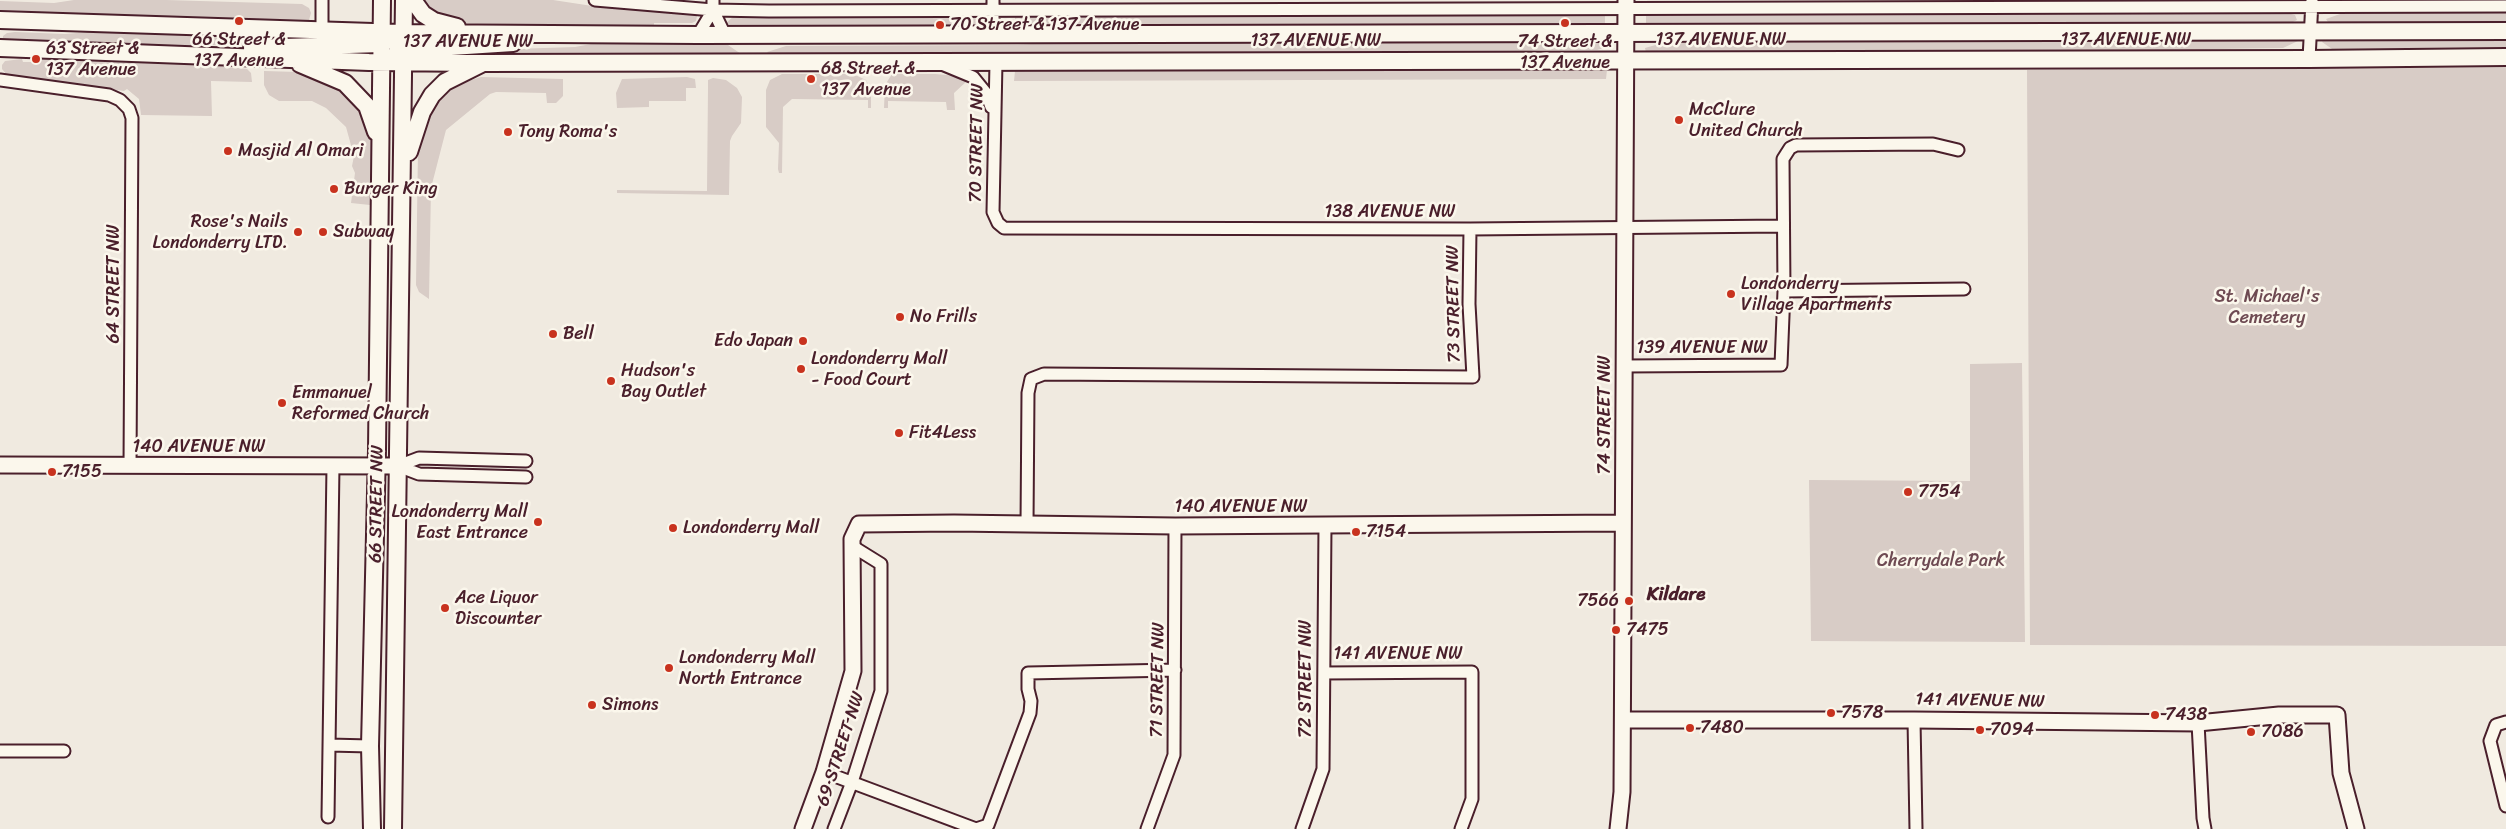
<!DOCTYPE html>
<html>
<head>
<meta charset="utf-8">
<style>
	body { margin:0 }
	canvas { display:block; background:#f0eae0 }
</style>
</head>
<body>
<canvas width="2506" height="829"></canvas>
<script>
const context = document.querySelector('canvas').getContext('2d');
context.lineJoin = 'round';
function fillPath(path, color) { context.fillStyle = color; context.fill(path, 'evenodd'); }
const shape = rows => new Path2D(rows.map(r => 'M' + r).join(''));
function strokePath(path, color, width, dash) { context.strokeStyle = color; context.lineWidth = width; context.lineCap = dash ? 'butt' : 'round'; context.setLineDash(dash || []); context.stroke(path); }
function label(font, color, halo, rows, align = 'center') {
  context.font = font + ' Sriracha,sans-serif'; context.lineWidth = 5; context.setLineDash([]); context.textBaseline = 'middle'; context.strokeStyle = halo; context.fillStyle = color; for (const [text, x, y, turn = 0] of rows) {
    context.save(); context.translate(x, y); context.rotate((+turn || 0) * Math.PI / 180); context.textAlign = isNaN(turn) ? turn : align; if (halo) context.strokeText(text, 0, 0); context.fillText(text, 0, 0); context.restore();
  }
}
fillPath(shape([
	[74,0,166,0,302,4,309,8,311,13,309,20,304,23,0,14,0,1,54,3],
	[417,0,553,0,599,7,693,14,697,16,696,21,692,23,654,23,654,28,547,28,507,24,451,23,434,17],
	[2506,12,2506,25,2339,25,2328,22,2326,19,2340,14],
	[2291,14,2295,15,2297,20,2286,25,1646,25,1646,16],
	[1605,15,1605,25,1015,26,1015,17,1018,16],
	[971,16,980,21,970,27,734,27,726,23,733,17],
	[101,31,332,39,328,43,211,45,184,48,6,42,3,40,3,36,7,33,15,32,65,34],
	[2506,38,2506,53,2335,51,2322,42,2324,39],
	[1775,39,2296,39,2298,41,2283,48,2218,49,2144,54,1655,54,1646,52,1645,48,1659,44],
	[1595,40,1607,43,1607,47,1597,50,1540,50,1490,54,770,55,767,52,786,46,1017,45,1079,41],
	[710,41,728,45,741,54,739,56,444,56,420,52,575,47,602,42],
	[36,56,184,62,247,69,251,73,252,82,211,81,212,116,141,115,139,99,127,89,124,91,7,75,2,69,2,65,5,61,22,59,23,62,35,62],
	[2506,67,2506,646,2030,645,2027,70],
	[1597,68,1607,70,1606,79,1014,81,1015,71,1022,69],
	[264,71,298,72,315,76,344,89,363,113,370,132,373,148,374,203,370,205,351,203,355,173,352,166,354,156,346,127,326,108,312,101,279,101,269,95,264,85],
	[782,74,853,74,866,80,871,90,871,108,868,108,868,100,792,99,783,107,782,173,779,173,778,169,779,143,766,127,766,90,770,80],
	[892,74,935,74,958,76,967,81,954,93,955,110,947,110,946,102,888,101,888,108,884,108,885,85],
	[481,77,563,79,563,96,556,103,547,103,546,93,496,92,490,94,446,130,431,188,429,299,419,292,416,285,418,149,431,108,441,96,455,85],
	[687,77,695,79,696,88,686,88,686,101,649,101,649,107,617,108,616,93,622,79],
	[713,78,726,80,737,88,742,97,741,123,732,136,730,141,729,195,617,193,617,190,707,191,708,87,708,80],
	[2022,363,2025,642,1811,641,1809,480,1970,481,1970,364]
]), '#d8ccc6');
const minor = shape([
	[595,0,713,10,769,11,2506,6],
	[713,0,713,10,725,35],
	[993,0,993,35],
	[322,30,322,0],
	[698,35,713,10],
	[2309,59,2312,1],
	[996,62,993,212,998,223,1004,228,1470,229,1783,226],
	[944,65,973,77,986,93,991,107],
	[0,80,109,95,120,100,129,109,132,118,130,466],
	[1784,291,1964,289],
	[1624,366,1781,365,1784,291,1783,159,1790,148,1796,145,1933,144,1958,150],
	[398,466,419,474,526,477],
	[398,466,419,458,526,461],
	[1027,524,1028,393,1031,379,1044,374,1473,377,1469,304,1470,229],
	[1324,673,1472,672,1472,799,1461,829],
	[1914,720,1916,829],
	[2506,722,2496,725,2490,741,2506,806],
	[2198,723,2203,818,2205,829],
	[329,745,370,746],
	[0,751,64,751],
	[824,772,976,829,988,825,1030,713,1031,701,1028,689,1028,673,1175,670],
	[328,817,333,466],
	[834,829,852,782,881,691,881,564,852,546],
	[1147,829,1174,755,1175,526],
	[1302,829,1323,769,1325,526]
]);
const tertiary = shape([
	[0,465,398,466],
	[1623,720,1914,720,2198,723,2279,715,2337,715,2341,773,2356,829],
	[803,829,824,772,853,671,852,539,859,524,954,523,1175,526,1623,523],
	[1618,829,1622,792,1626,0]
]);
const secondary = shape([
	[413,0,423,14,434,21,457,27],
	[0,20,404,33,698,35,2506,31],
	[0,48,369,62,483,63,2309,59,2506,57],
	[252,48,381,44,391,39],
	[396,54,404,50,513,43],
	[300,64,345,83,367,106,376,132],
	[409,152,422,112,432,95,445,82,481,64],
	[372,829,370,746,377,450,382,0],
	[393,829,404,0]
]);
strokePath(minor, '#4a1f2b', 15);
strokePath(tertiary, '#4a1f2b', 19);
strokePath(secondary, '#4a1f2b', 20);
strokePath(minor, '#fbf7ec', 11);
strokePath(tertiary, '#fbf7ec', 15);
strokePath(secondary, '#fbf7ec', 16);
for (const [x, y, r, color] of [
	[239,21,5,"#c8321e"],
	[1565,23,5,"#c8321e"],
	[940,25,5,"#c8321e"],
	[36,59,5,"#c8321e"],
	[811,79,5,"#c8321e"],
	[1679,120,5,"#c8321e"],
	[508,132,5,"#c8321e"],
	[228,151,5,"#c8321e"],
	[334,189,5,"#c8321e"],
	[298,232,5,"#c8321e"],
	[323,232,5,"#c8321e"],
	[1731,294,5,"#c8321e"],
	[900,317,5,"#c8321e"],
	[553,334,5,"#c8321e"],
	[803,341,5,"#c8321e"],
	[801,369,5,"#c8321e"],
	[611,381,5,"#c8321e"],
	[282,403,5,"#c8321e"],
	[899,433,5,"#c8321e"],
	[52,472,5,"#c8321e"],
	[1908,492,5,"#c8321e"],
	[538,522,5,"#c8321e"],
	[673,528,5,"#c8321e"],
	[1356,532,5,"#c8321e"],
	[1629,601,5,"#c8321e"],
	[445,608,5,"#c8321e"],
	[1616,630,5,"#c8321e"],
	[669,668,5,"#c8321e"],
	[592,705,5,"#c8321e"],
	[1831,713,5,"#c8321e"],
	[2155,715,5,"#c8321e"],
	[1690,728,5,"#c8321e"],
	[1980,730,5,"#c8321e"],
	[2251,732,5,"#c8321e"]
]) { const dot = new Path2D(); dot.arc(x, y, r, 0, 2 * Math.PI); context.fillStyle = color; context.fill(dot); strokePath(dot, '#fbf7ec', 2); }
label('18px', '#4a1f2b', '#fbf7ec', [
	["70 Street & 137 Avenue",950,25],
	["66 Street &",239,40,"center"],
	["137 Avenue",239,61,"center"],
	["74 Street &",1565,42,"center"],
	["137 Avenue",1565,63,"center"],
	["63 Street &",46,49],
	["137 Avenue",46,70],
	["68 Street &",821,69],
	["137 Avenue",821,90],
	["McClure",1689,110],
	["United Church",1689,131],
	["Tony Roma's",518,132],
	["Masjid Al Omari",238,151],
	["Burger King",344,189],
	["Rose's Nails",288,222,"right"],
	["Londonderry LTD.",288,243,"right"],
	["Subway",333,232],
	["Londonderry",1741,284],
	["Village Apartments",1741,305],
	["No Frills",910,317],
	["Bell",563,334],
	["Edo Japan",793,341,"right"],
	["Londonderry Mall",811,359],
	["- Food Court",811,380],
	["Hudson's",621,371],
	["Bay Outlet",621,392],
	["Emmanuel",292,393],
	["Reformed Church",292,414],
	["Fit4Less",909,433],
	["7155",62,472],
	["7754",1918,492],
	["Londonderry Mall",528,512,"right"],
	["East Entrance",528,533,"right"],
	["Londonderry Mall",683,528],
	["7154",1366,532],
	["Ace Liquor",455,598],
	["Discounter",455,619],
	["7566",1619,601,"right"],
	["7475",1626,630],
	["Londonderry Mall",679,658],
	["North Entrance",679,679],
	["Simons",602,705],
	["7578",1841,713],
	["7438",2165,715],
	["7480",1700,728],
	["7094",1990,730],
	["7086",2261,732]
], 'left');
label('18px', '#4a1f2b', '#fbf7ec', [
	["137 AVENUE NW",1721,40],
	["137 AVENUE NW",2126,40],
	["137 AVENUE NW",1316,41],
	["137 AVENUE NW",468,42],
	["70 STREET NW",977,143,-89],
	["138 AVENUE NW",1390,212],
	["64 STREET NW",114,284,-90],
	["73 STREET NW",1454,304,-91],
	["139 AVENUE NW",1702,348],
	["74 STREET NW",1605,415,-90],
	["140 AVENUE NW",199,447],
	["66 STREET NW",377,504,-89],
	["140 AVENUE NW",1241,507],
	["141 AVENUE NW",1398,654],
	["72 STREET NW",1306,679,-90],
	["71 STREET NW",1158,680,-89],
	["141 AVENUE NW",1980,701,1],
	["69 STREET NW",841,749,-72]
]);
label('18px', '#6e4a52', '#fbf7ec', [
	["St. Michael's",2267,297],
	["Cemetery",2267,318],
	["Cherrydale Park",1941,561]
]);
label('bold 19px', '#4a1f2b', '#fbf7ec', [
	["Kildare",1676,595]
]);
</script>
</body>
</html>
